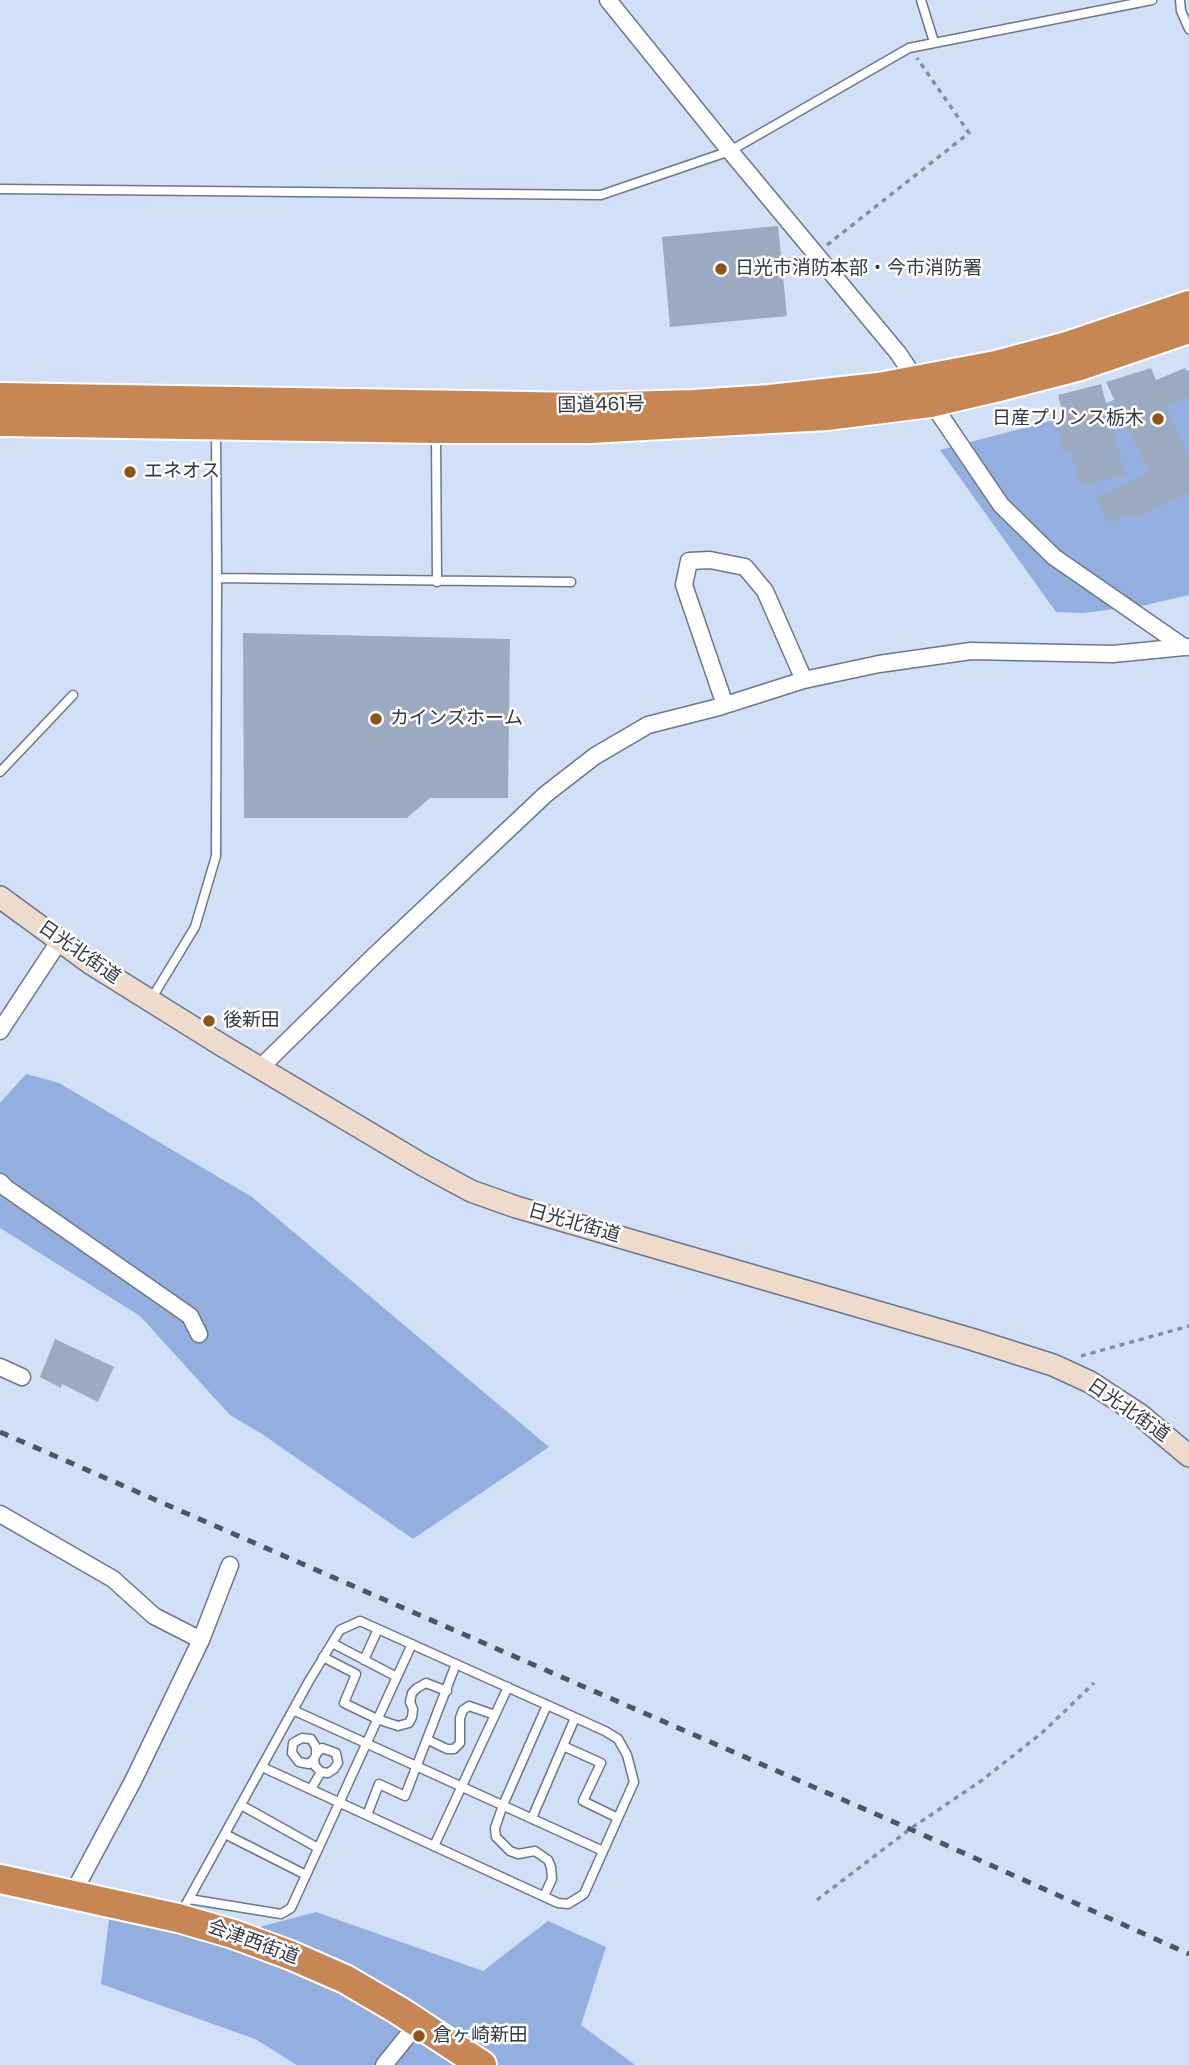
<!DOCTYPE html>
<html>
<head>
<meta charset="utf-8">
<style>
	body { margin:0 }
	canvas { display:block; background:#d1dff7 }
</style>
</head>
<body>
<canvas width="1189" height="2065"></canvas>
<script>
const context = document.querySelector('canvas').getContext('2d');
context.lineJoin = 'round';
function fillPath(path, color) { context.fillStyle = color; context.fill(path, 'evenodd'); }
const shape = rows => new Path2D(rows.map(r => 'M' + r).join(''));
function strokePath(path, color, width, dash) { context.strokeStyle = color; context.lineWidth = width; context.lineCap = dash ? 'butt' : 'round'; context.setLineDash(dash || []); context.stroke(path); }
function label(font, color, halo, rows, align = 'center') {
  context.font = font + ' Poppins,"Noto Sans JP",sans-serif'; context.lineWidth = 5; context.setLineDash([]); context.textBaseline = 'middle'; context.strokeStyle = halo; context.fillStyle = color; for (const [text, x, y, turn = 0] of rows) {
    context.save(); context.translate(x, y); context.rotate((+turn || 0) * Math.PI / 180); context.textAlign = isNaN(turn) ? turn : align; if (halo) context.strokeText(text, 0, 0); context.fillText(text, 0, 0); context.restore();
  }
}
fillPath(shape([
	[1189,370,1189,595,1146,605,1083,613,1056,612,940,450,1081,413],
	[26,1074,59,1083,252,1197,549,1447,413,1539,262,1434,230,1415,140,1316,0,1228,0,1103],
	[111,1902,233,1934,316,1912,483,1971,548,1921,606,1947,581,2025,635,2065,297,2065,255,2039,101,1984]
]), '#93afe0');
fillPath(shape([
	[778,226,787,316,670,327,662,237],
	[1151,368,1156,380,1185,368,1189,376,1189,397,1166,406,1189,457,1189,493,1135,518,1134,513,1109,524,1096,497,1149,473,1106,382],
	[1101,384,1125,475,1081,486,1071,452,1064,454,1057,428,1066,426,1058,395],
	[243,633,510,639,508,798,430,798,407,818,244,818],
	[55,1339,114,1367,98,1402,62,1384,61,1388,40,1377]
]), '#9caac1');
const lane = shape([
	[921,0,934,42],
	[1180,0,1181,11,1189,29],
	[0,189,601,195,730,151,909,48,1152,0],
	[216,431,217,578,571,582],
	[436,434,437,582],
	[0,772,73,695],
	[150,1001,195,927,216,856,217,578],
	[332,1643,397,1677],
	[323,1657,356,1674,344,1703,377,1719,398,1726,409,1723,412,1717,413,1709,410,1702,412,1693,417,1688,426,1683,447,1691],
	[364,1660,378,1629],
	[293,1710,603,1851],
	[428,1740,447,1749,454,1749,460,1743,460,1718,463,1710,469,1706,495,1715],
	[563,1746,601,1763,583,1801,618,1818],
	[314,1759,309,1764,299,1762,292,1753,293,1743,302,1738,311,1739,316,1747,316,1754],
	[311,1789,321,1772,328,1773,334,1769,338,1763,336,1753,322,1748,317,1753,314,1759,315,1766,321,1772],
	[241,1805,318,1848],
	[367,1815,379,1784,405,1796,456,1664],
	[532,1818,575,1718],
	[225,1834,306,1875],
	[434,1846,508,1687],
	[544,1896,552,1879,551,1867,548,1860,535,1851,518,1854,510,1851,496,1837,495,1828,503,1805,547,1705],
	[189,1899,281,1914,291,1908,412,1644],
	[180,1915,309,1681,340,1630,360,1621,605,1731,618,1739,627,1755,634,1782,584,1894,568,1904,558,1903,262,1767]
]);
const street = shape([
	[608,0,730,151,898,353,1001,505,1054,557,1184,647,1187,647],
	[725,705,684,585,689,561,710,560,745,567,765,591,804,680],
	[0,1031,60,940],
	[260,1068,373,957,546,794,595,756,648,725,719,707,804,680,879,664,971,651,1113,654,1184,647],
	[0,1182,6,1188,190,1316,199,1334],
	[0,1367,22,1377],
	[0,1514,113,1579,154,1616,201,1640],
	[73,1893,133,1781,201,1640,230,1565],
	[384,2065,418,2023]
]);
const secondary = shape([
	[0,897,90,963,223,1046,423,1165,471,1191,516,1207,971,1339,1053,1365,1090,1382,1139,1414,1189,1456]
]);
const highway = shape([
	[0,397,586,407,694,404,770,399,879,387,996,365,1067,346,1189,305],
	[0,422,436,429,590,429,827,416,930,403,1003,386,1077,367,1189,329],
	[0,1879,178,1918,233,1934,290,1955,345,1979,398,2010,482,2065]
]);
strokePath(lane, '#6b778d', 11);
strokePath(street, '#6b778d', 19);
strokePath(secondary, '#6b778d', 24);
strokePath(highway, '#fff', 32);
strokePath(shape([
	[827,245,969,133,917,58],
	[1081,1356,1189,1326],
	[817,1900,910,1829,981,1781,1043,1732,1094,1683]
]), '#868fa1', 3.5, [5, 5]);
strokePath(lane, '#fff', 8);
strokePath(street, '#fff', 16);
strokePath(secondary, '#eedbcc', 21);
strokePath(highway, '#c78754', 28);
strokePath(shape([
	[0,1432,910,1829,1189,1954]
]), '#4f5662', 5, [9, 9]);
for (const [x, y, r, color] of [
	[721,269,7,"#92531a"],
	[1158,419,7,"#92531a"],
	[130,472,7,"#92531a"],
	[376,719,7,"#92531a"],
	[209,1021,7,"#92531a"],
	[419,2036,7,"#92531a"]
]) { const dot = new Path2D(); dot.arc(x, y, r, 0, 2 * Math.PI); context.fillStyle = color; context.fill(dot); strokePath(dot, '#fff', 2.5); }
label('19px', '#313640', '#fff', [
	["日光市消防本部・今市消防署",735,269],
	["日産プリンス栃木",1144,419,"right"],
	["エネオス",144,472],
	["カインズホーム",390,719],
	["後新田",223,1021],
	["倉ヶ崎新田",433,2036]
], 'left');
label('19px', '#313640', '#fff', [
	["国道461号",601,406,-1],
	["日光北街道",79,953,35],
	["日光北街道",574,1224,16],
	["日光北街道",1128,1411,35],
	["会津西街道",253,1943,20]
]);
</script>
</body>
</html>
